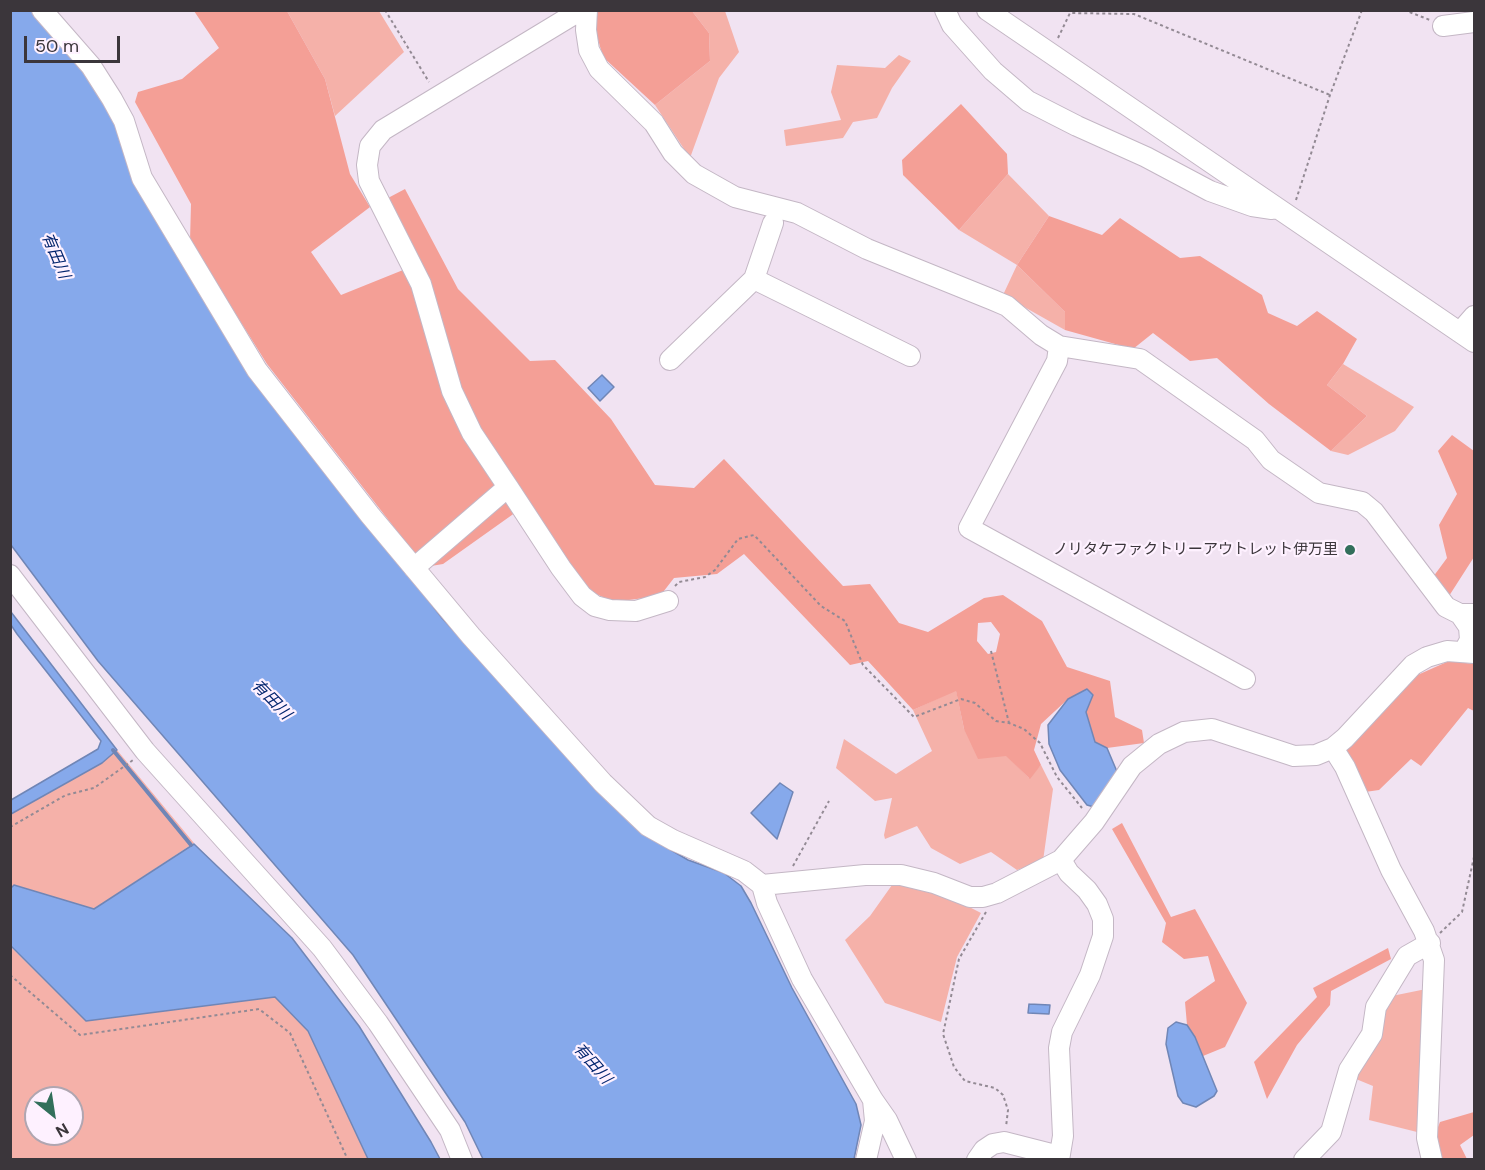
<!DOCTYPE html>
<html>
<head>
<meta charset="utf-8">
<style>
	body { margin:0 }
	#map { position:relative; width:1485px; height:1170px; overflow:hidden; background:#f1e3f2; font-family:"DM Sans",sans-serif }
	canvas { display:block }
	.frame { position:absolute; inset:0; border:12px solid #3b363b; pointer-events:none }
	.north { position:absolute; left:24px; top:1086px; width:60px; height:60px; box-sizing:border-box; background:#fef1ff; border:2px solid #b0a6b1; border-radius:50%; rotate:150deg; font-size:16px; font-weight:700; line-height:24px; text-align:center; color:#3b363b }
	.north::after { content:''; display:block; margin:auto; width:21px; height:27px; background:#326f5b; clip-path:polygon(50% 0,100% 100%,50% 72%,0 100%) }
	.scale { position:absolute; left:24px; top:36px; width:96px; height:27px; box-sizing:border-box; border:3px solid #3b363b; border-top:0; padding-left:8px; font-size:18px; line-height:21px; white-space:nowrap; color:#3b363b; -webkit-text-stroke:4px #fef1ff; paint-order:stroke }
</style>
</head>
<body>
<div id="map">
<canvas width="1485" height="1170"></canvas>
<div class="frame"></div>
<div class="north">N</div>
<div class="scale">50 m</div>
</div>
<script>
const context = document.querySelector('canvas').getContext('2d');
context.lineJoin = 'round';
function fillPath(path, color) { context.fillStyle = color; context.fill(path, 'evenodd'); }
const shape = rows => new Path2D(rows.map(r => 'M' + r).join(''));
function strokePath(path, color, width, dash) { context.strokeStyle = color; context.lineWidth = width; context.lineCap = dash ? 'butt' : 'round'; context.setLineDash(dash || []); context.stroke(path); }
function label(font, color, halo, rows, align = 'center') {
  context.font = font + ' "DM Sans","Noto Sans JP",sans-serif'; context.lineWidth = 4.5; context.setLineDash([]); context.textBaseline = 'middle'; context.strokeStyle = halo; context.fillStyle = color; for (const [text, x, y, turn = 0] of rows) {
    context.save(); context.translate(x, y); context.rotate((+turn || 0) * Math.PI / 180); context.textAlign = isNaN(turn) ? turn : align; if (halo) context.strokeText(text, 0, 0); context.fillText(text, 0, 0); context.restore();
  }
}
fillPath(shape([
	[287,11,379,11,404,52,335,116,325,79],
	[692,11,725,11,739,52,719,78,690,158,655,105,710,61,709,33],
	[899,55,911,61,892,88,877,118,853,122,843,138,786,146,784,130,841,120,831,92,837,65,885,68],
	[1008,174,1049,216,1017,265,1065,312,1065,330,1003,295,1017,265,959,230],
	[1343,364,1414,407,1395,431,1348,455,1331,451,1367,416,1327,385],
	[956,690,964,729,1006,755,1029,778,1041,765,1053,789,1043,861,1017,870,991,852,960,864,931,848,917,826,885,839,884,835,892,798,875,801,836,768,844,739,896,774,932,751,913,710],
	[117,750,194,843,94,909,14,885,11,888,11,814,102,763],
	[892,885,928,886,981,913,957,957,941,1022,885,1003,845,940,870,916],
	[10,946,86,1021,275,997,308,1031,368,1159,11,1159],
	[36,1098,72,1098,72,1134,36,1134],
	[1431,988,1421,1133,1369,1120,1373,1086,1356,1079,1374,1047,1387,997]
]), '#f5b1a9');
fillPath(shape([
	[194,11,287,11,325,79,350,174,370,207,311,252,341,295,418,264,388,198,405,189,458,289,530,361,555,360,611,419,655,485,694,488,724,459,843,586,870,584,899,623,928,632,984,598,1003,595,1042,621,1067,667,1110,681,1115,717,1142,730,1144,743,1107,748,1095,742,1085,712,1087,689,1068,699,1041,724,1034,750,1041,765,1030,779,1006,756,978,759,964,729,956,691,913,710,868,661,850,665,744,554,717,574,674,578,660,596,613,602,584,588,526,505,443,564,425,567,267,364,190,241,191,204,135,102,138,92,182,79,219,48],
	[991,622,1000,634,996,652,988,654,977,641,978,623],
	[598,11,692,11,709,33,710,61,655,105,603,57,595,29],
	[961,104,1007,154,1008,174,959,230,903,175,902,160],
	[1049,216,1102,235,1120,218,1180,258,1200,256,1262,295,1268,313,1297,326,1317,311,1357,339,1343,364,1327,385,1367,416,1331,451,1269,404,1217,358,1190,361,1153,333,1133,349,1065,330,1065,312,1017,265],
	[1452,435,1474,451,1474,557,1449,596,1433,577,1447,558,1439,525,1457,494,1438,451],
	[1449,661,1474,664,1474,711,1468,708,1421,766,1411,759,1379,790,1365,792,1346,751,1413,677],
	[1122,823,1171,917,1195,909,1247,1003,1225,1047,1203,1056,1195,1037,1187,1025,1185,1002,1215,981,1208,956,1184,959,1162,942,1166,923,1112,829],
	[1388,948,1391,959,1331,991,1330,1005,1297,1045,1267,1099,1254,1062,1317,997,1313,988],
	[1474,1112,1474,1135,1460,1145,1467,1159,1442,1159,1434,1137,1440,1122]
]), '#f49f96');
const water = shape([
	[33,10,92,79,249,368,442,618,607,799,647,836,688,860,724,873,741,886,751,903,792,988,856,1104,861,1125,854,1159,483,1159,465,1122,353,955,98,661,11,545,10,11,33,10],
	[602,375,614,387,600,401,588,388,602,375],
	[11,612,117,750,102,763,11,814,11,800,98,749,101,741,17,634,11,625,11,612],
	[1087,689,1093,695,1086,712,1095,742,1107,748,1118,774,1094,807,1087,805,1060,770,1049,744,1048,725,1068,699,1087,689],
	[780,783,793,792,777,839,751,813,780,783],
	[194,844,292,938,359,1026,431,1142,440,1159,368,1159,308,1031,275,997,86,1021,11,946,11,888,14,885,94,909,194,844],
	[1029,1004,1050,1005,1049,1014,1028,1013,1029,1004],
	[1176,1022,1187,1025,1195,1037,1217,1091,1214,1096,1196,1107,1183,1103,1178,1096,1166,1044,1168,1028,1176,1022]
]);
fillPath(water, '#86a9eb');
strokePath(water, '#7086b6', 1.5);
strokePath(shape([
	[113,750,191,845]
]), '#7086b6', 4);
const minor = shape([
	[42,10,91,66,112,99,124,121,142,178,257,370,370,515,471,636,603,783,648,826,673,840,744,871,762,885,767,903,802,979,873,1100,887,1120,906,1160],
	[587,10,586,30,589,50,599,69,654,123,673,153,694,174,735,197,797,213,867,249,993,300,1007,306,1041,335,1059,346,1140,359,1255,440,1271,460,1319,493,1362,502,1374,512,1446,607,1460,614,1474,614],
	[945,10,952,25,993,71,1028,101,1077,126,1146,157,1210,191,1252,206,1272,209],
	[987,10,1474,342],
	[1443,26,1474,22],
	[754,279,910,356],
	[1460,332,1474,316],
	[1059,346,1057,361,969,528,1245,679],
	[670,360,754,279,773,223],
	[508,487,561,568,582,596,595,606,610,610,636,611,668,601],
	[414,568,508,487,472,433,452,391,421,284,369,181,367,165,370,146,383,130,581,10],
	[10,575,145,751,322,948,378,1023,450,1130,462,1160],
	[1460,614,1469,627,1470,640,1464,651],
	[1333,748,1345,767,1391,870,1424,931,1434,960,1427,1138,1432,1160],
	[762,885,865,875,901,875,934,883,970,897,983,897,997,893,1061,860,1094,822,1132,766,1159,744,1184,732,1212,729,1294,756,1316,755,1333,748,1345,738,1413,665,1427,657,1447,651,1474,653],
	[866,1160,875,1121,873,1100],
	[977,1160,984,1150,993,1144,1004,1142,1059,1156],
	[1059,1160,1063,1136,1059,1048,1062,1032,1090,975,1103,936,1103,919,1097,904,1087,890,1069,873,1061,860],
	[1304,1160,1331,1132,1349,1070,1372,1034,1376,1007,1407,956,1430,943]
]);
strokePath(minor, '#c4b7c5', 22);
strokePath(shape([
	[385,10,429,82],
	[1404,10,1430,20],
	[1058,38,1070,13,1134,14,1330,95],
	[1296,200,1330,95,1362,10],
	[675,586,679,582,705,577,715,570,738,539,754,535,821,606,845,621,863,665,914,717,961,699,975,703,996,721,1009,723,1024,729,1040,743,1057,777,1082,808],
	[991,651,1009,723],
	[10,827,66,795,94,788,133,760],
	[793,866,829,801],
	[986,912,959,959,943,1034,954,1067,965,1081,995,1088,1003,1095,1008,1110,1006,1127],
	[1440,933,1462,912,1474,857],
	[10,975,80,1035,259,1009,290,1033,348,1160]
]), '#938a94', 2, [3, 3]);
strokePath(minor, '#fff', 20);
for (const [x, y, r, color] of [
	[1350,550,6,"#326f5b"]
]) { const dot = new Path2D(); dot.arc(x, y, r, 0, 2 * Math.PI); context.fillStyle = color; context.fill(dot); strokePath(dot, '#fef1ff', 2); }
label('15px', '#3b363b', '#fef1ff', [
	["ノリタケファクトリーアウトレット伊万里",1338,550]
], 'right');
label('italic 16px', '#03256e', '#fef1ff', [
	["有田川",55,256,67],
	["有田川",271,700,46],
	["有田川",592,1064,49]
]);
</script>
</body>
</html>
